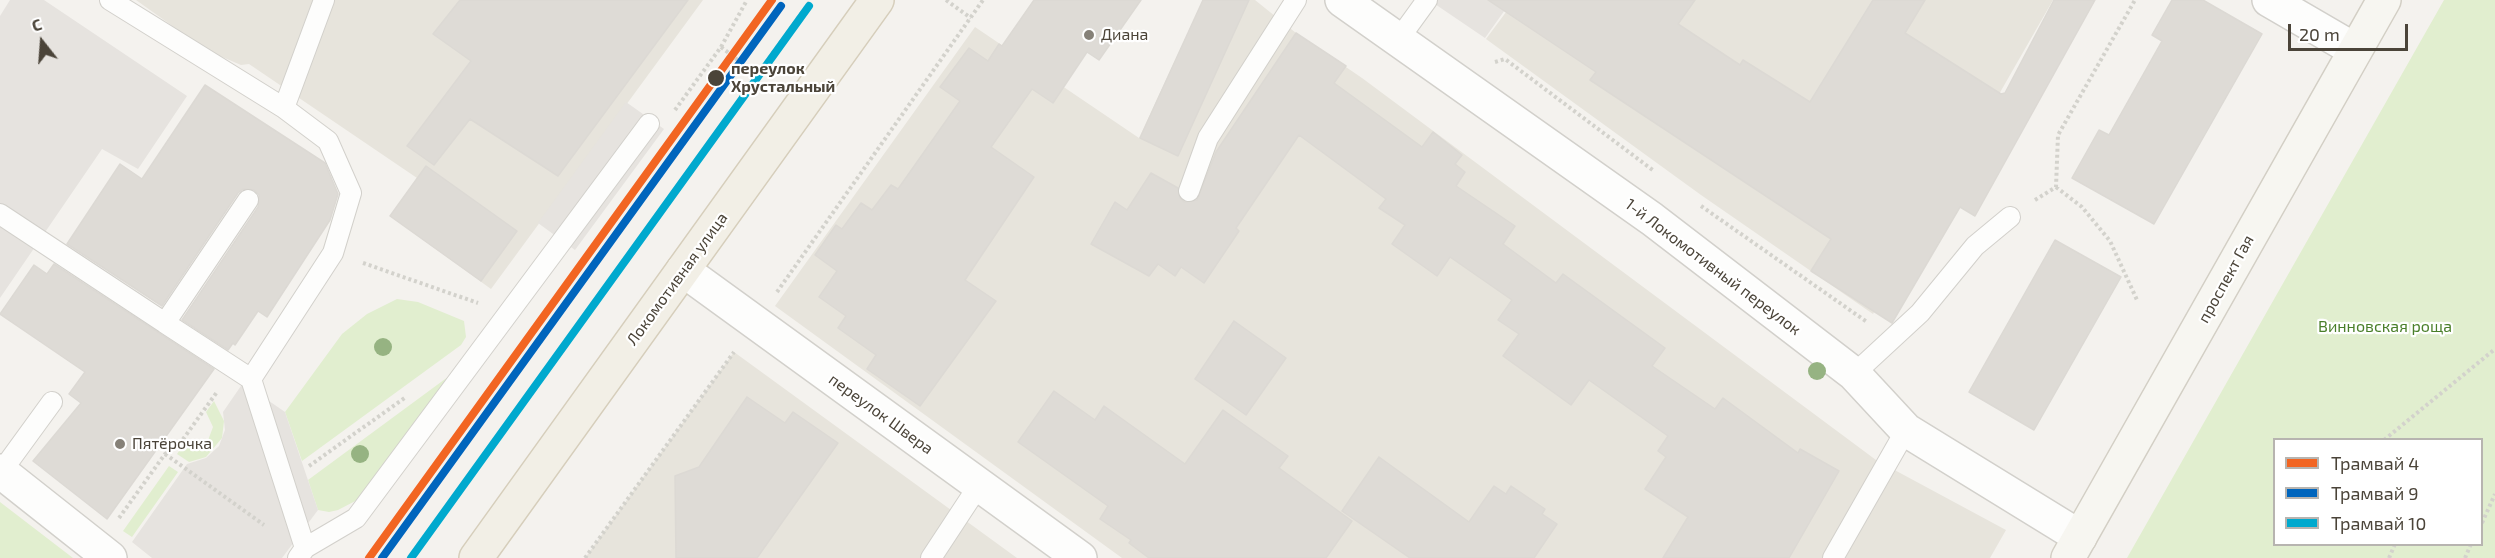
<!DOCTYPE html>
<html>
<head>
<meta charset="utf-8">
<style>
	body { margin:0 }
	#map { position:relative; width:2495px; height:558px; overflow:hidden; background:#f4f2ee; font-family:"Exo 2",sans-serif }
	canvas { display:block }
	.legend { position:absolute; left:2273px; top:438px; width:210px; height:108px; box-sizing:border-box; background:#fff; border:2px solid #b7b4b0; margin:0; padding:8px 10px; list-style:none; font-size:18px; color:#4b4439 }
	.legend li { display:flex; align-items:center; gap:12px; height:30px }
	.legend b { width:30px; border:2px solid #b7b4b0 }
	.north { position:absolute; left:12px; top:12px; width:60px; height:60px; -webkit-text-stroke:4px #fff; paint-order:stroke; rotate:343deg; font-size:16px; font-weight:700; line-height:24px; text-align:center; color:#4b4439 }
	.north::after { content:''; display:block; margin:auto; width:21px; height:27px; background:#4b4439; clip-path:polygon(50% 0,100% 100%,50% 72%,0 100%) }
	.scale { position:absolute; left:2288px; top:24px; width:120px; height:27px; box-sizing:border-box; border:3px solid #4b4439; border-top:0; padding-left:8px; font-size:18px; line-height:21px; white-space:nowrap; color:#4b4439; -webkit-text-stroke:4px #fff; paint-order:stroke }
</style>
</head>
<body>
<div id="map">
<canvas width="2495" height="558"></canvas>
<ul class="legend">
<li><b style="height:8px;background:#f26522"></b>Трамвай 4</li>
<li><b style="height:8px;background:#0065bd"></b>Трамвай 9</li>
<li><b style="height:8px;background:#00a9ce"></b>Трамвай 10</li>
</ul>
<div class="north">С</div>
<div class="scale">20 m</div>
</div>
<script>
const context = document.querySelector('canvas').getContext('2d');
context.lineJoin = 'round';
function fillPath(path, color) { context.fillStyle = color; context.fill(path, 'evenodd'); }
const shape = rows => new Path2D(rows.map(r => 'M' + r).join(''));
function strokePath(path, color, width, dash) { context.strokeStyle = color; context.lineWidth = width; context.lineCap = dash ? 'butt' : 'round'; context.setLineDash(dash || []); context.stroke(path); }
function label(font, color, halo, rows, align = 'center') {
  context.font = font + ' "Exo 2",sans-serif'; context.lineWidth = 4.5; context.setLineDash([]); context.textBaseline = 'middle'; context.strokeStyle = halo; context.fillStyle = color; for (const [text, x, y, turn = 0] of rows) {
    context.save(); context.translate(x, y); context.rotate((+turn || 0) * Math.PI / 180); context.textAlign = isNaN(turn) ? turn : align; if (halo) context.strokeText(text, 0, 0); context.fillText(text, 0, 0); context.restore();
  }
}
fillPath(shape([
	[136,0,703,0,491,289,390,216,417,178,249,64,241,65,206,50],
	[1203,0,1255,0,1296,33,1362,78,1876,460,2006,530,1990,558,1122,558,775,306,975,27,1139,138],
	[1515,0,2053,0,1873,314,1701,195,1486,39],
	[734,352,1017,558,585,558]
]), '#e7e4dc');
fillPath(shape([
	[2444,0,2495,0,2495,558,2127,558],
	[2274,440,2482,440,2482,544,2274,544],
	[397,299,418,302,464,321,466,337,461,345,302,461,285,412,342,334,367,314],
	[456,371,363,497,338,510,329,512,318,510,308,480],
	[214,401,224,421,222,438,206,457,189,462,177,454,182,447,197,449,207,443,213,427,206,412],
	[169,466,178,472,132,537,123,531],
	[0,502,73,558,0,558]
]), '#e1eecf');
fillPath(shape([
	[10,0,44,0,187,96,138,169,102,149,0,298,0,16],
	[1429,0,1512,0,1485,38],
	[626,102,664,129,575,250,538,223],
	[243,383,285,412,318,510,282,558,152,558,132,542,187,464,206,458,219,446,225,430,223,412]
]), '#e6e3df');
const building = shape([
	[460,0,688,0,558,176,470,119,434,165,407,146,471,61,433,34,460,0],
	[1034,0,1141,0,1099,60,1087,52,1053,103,1032,89,991,147,1034,177,965,280,996,301,920,406,867,369,876,355,838,328,846,316,819,297,837,271,815,255,836,225,842,229,861,203,872,210,891,185,898,189,960,101,940,87,969,48,988,61,999,44,1002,46,1034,0],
	[1203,0,1249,0,1178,156,1140,138,1203,0],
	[1488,0,1695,0,1678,24,1740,65,1743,60,1810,102,1873,0,1925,0,1905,33,2001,94,2005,93,2054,0,2095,0,1975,216,1960,207,1892,323,1811,271,1831,239,1590,80,1596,72,1488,0],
	[2172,0,2203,0,2262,34,2154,224,2072,178,2099,130,2109,135,2162,41,2152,35,2172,0],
	[1296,33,1346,66,1334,83,1422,147,1433,132,1462,155,1455,164,1465,172,1456,186,1515,226,1503,244,1556,283,1563,274,1665,348,1652,366,1715,409,1723,398,1798,453,1800,449,1839,471,1789,558,1663,558,1688,517,1645,489,1666,457,1658,451,1668,436,1589,380,1571,405,1503,356,1519,334,1498,320,1512,300,1450,257,1437,276,1392,244,1405,225,1379,208,1386,199,1299,135,1236,228,1239,231,1204,283,1181,267,1175,276,1158,264,1149,276,1091,244,1115,202,1127,210,1151,173,1178,188,1180,198,1184,202,1197,200,1216,152,1296,33],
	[205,85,325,163,338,194,330,220,267,317,258,311,235,345,233,343,228,350,182,320,258,207,259,195,254,190,243,189,238,193,162,306,67,244,120,164,142,179,205,85],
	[426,166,517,231,481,281,390,216,426,166],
	[2055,240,2121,277,2034,430,1969,392,2055,240],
	[54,264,214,369,107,519,33,461,81,403,69,394,85,372,0,314,34,265,47,274,54,264],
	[1234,321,1286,358,1246,415,1195,379,1234,321],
	[1054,391,1095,420,1104,406,1185,464,1223,410,1288,456,1279,468,1352,521,1326,558,1149,558,1129,543,1131,540,1100,519,1108,506,1018,442,1054,391],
	[747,397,785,423,793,412,838,443,757,558,676,558,675,476,699,467,747,397],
	[1379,457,1469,522,1494,486,1506,494,1511,486,1545,509,1542,514,1557,524,1534,558,1410,558,1342,511,1379,457]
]);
fillPath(building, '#dedbd6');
strokePath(building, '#dcd9d4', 1.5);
const lane = shape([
	[110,0,284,108,328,141,351,193,333,253,251,379,305,548,298,558],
	[1398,40,1427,0],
	[284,108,324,0],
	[1189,191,1208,138,1296,0],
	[0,214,165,323,248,200],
	[165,323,251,379],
	[1854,374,1920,313,1975,246,2010,217],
	[1,472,52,402],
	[305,548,356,518,649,124],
	[931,558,979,485],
	[1833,558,1906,430]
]);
const street = shape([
	[1342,0,1652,219,1854,374,1906,430,2080,537],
	[2269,0,2355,50],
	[683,270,1080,558],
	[0,471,110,558]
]);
const secondary = shape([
	[2068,558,2384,0]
]);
const primary = shape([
	[476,558,877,0]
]);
strokePath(lane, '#d2d0cb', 22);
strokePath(street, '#d2d0cb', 36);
strokePath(secondary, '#d3cfc5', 36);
strokePath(primary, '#d6cebb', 36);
strokePath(shape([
	[946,0,971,18],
	[721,47,757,75],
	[1495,62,1505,59,1654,171],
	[741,97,811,0],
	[675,110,721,47,747,0],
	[2056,187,2082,207,2110,241,2137,300],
	[2035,200,2056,187,2058,135,2135,0],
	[1701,206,1867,322],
	[363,263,478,303],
	[777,292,983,0],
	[2384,440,2495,349],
	[165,454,264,525],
	[309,466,406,397],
	[119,518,165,454,181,442,217,392],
	[2482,523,2495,494],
	[585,558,734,352],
	[2389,558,2395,544],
	[2465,558,2471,544]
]), '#d3d2cc', 4, [3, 3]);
strokePath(lane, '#fdfdfc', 20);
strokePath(street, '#fdfdfc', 33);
strokePath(secondary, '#f7f6f1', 33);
strokePath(primary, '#f2efe6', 33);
strokePath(shape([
	[369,558,772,0]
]), '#f26522', 8);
strokePath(shape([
	[382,558,781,6]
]), '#0065bd', 8);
strokePath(shape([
	[411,558,809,6]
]), '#00a9ce', 8);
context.fillStyle = '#96b382';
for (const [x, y] of [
	[383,347],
	[1817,371],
	[360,454]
]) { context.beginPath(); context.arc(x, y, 9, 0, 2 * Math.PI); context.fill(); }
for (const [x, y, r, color] of [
	[1089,35,6,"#868178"],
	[716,78,9,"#4b4439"],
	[120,444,6,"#868178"]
]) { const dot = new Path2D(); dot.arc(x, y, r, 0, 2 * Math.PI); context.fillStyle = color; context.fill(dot); strokePath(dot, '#fff', 2); }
label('16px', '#4b4439', '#fff', [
	["Диана",1101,35],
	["Пятёрочка",132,444]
], 'left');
label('bold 16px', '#4b4439', '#fff', [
	["переулок",731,69],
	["Хрустальный",731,87]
], 'left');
label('16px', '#4b4439', '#fff', [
	["1-й Локомотивный переулок",1713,267,37],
	["Локомотивная улица",677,279,-54],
	["проспект Гая",2226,279,-61],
	["переулок Швера",881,414,36]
]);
label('16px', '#4a7f2a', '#fff', [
	["Винновская роща",2385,327]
]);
</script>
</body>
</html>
